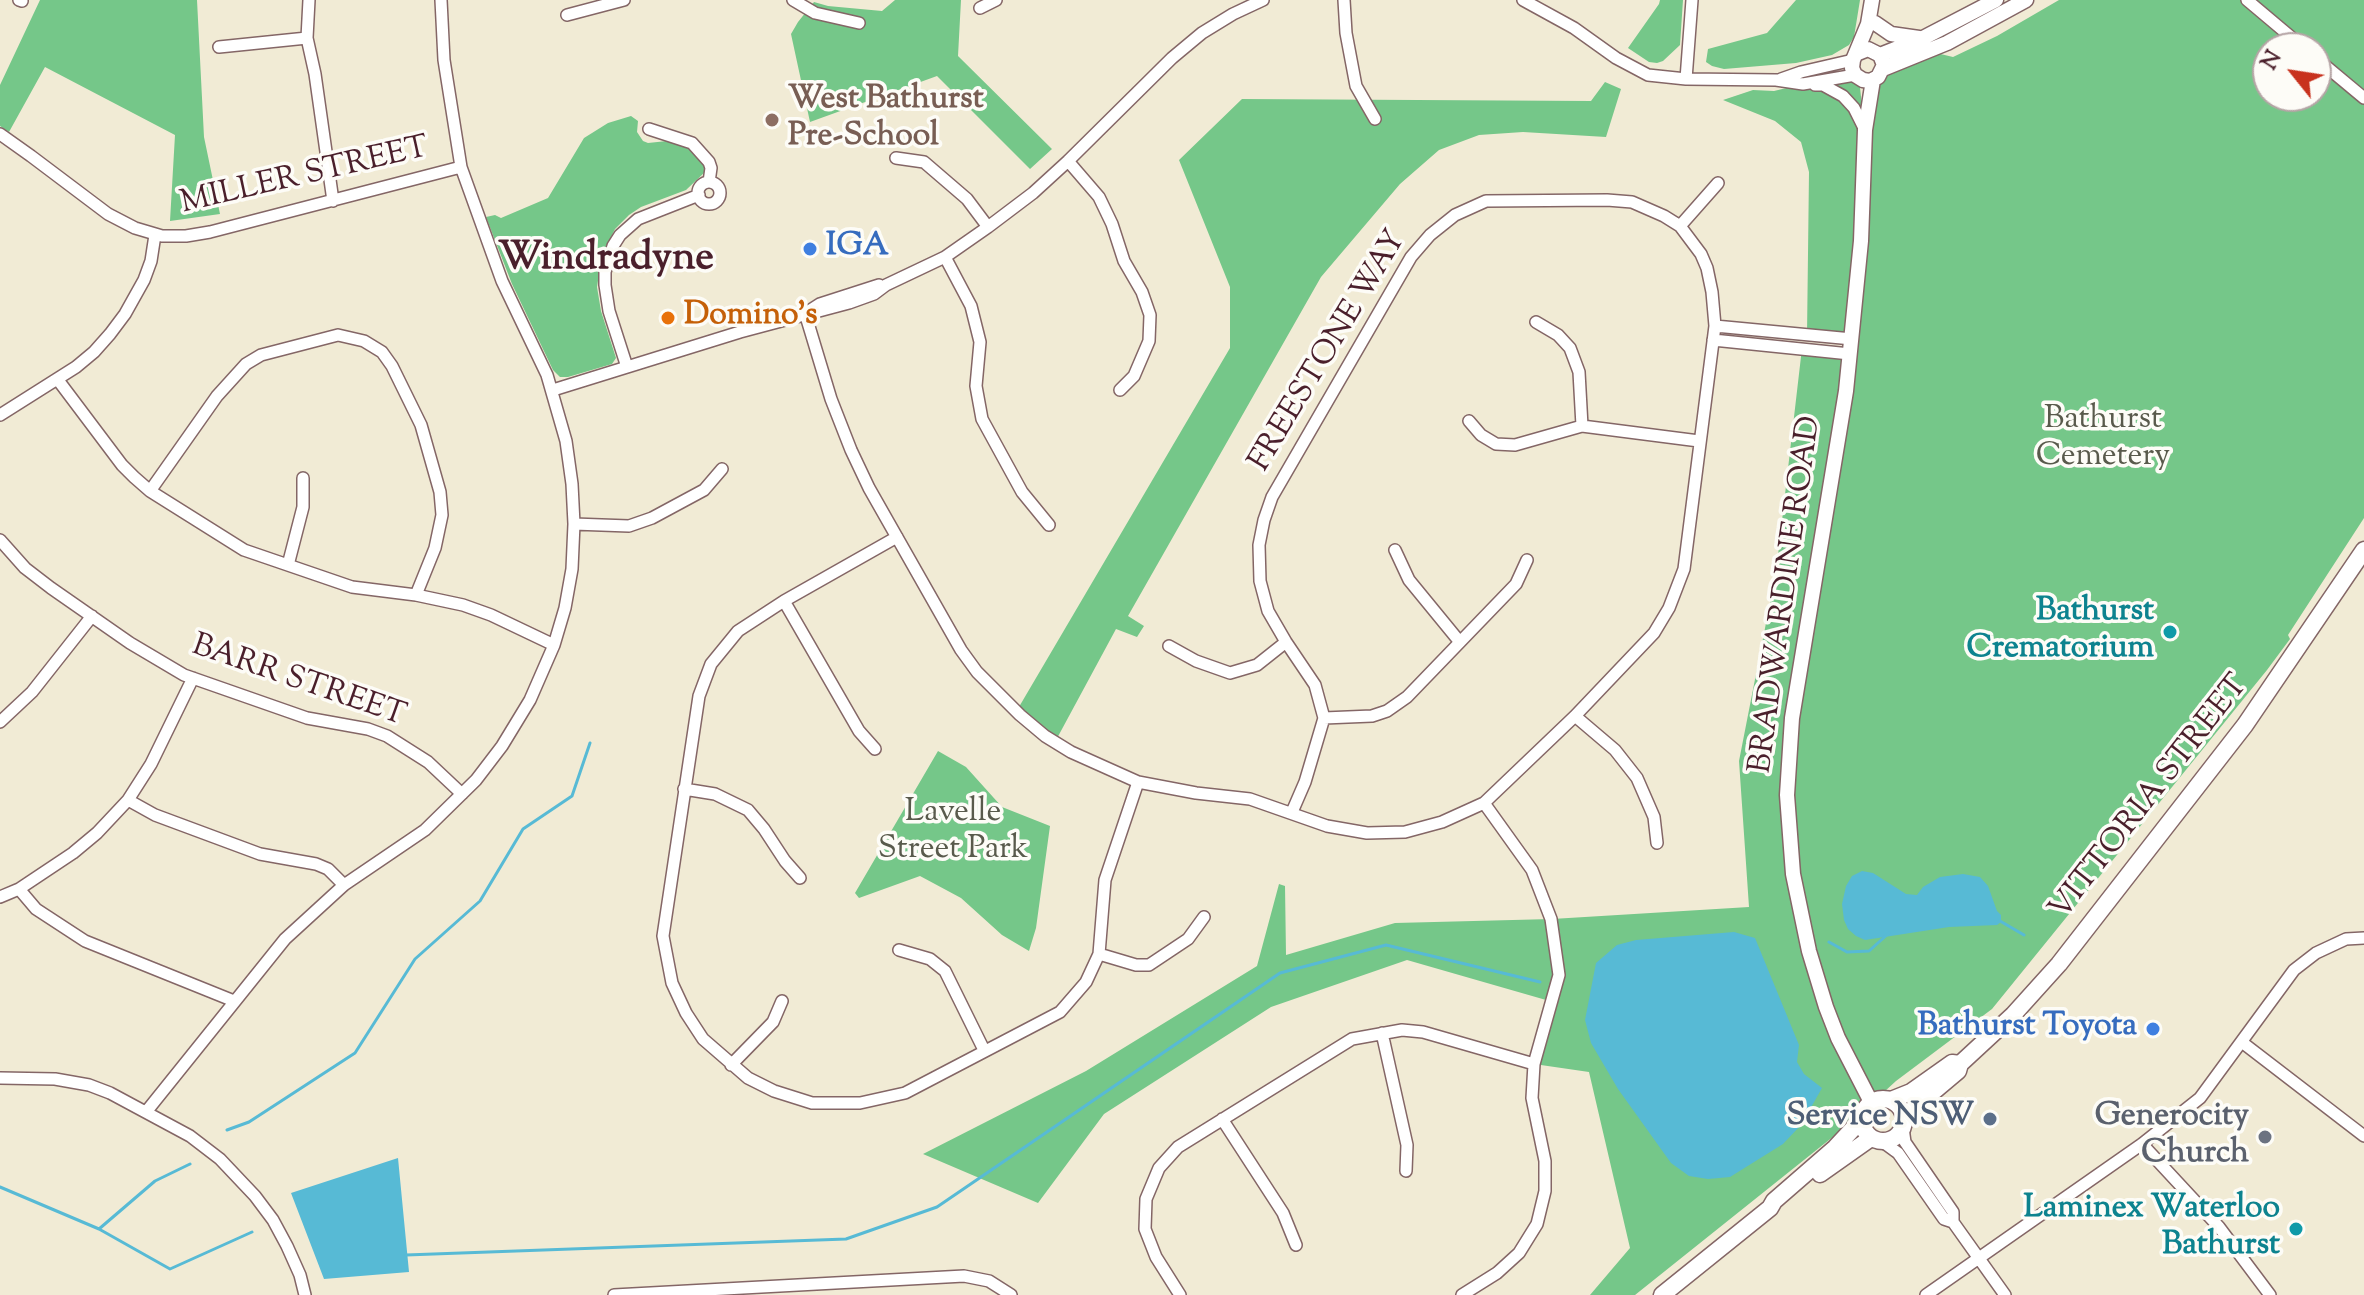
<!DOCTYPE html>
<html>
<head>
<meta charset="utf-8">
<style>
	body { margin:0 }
	#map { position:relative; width:2364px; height:1295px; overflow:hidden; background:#f1ebd5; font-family:"Sorts Mill Goudy",serif }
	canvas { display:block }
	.north { position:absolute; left:2252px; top:32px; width:80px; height:80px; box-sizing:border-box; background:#fdfcf7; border:2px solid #b5a4a5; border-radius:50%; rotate:300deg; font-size:22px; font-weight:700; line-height:32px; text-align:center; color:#4a1f2b }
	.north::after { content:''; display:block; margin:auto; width:28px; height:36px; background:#c8321e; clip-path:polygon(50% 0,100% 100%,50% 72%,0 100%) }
</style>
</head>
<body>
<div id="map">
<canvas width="2364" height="1295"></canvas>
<div class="north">N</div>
</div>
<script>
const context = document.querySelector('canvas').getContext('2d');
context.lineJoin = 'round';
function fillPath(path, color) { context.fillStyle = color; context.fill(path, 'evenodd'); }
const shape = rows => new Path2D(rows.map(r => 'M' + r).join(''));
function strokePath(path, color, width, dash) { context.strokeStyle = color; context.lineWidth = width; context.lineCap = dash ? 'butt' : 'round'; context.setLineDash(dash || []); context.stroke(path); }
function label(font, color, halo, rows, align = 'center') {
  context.font = font + ' "Sorts Mill Goudy",serif'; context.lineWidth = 7; context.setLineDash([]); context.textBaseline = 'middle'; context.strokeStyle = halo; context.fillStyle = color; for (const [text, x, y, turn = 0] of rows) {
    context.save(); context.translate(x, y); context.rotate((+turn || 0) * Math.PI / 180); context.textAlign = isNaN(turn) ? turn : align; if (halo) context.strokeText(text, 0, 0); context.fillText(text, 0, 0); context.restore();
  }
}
fillPath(shape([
	[40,0,197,0,204,137,220,214,170,221,175,135,45,67,9,132,0,126,0,85],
	[895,0,961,0,958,56,1052,149,1030,169,937,76,810,122,791,34,798,22,814,2,828,6,882,11],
	[1660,0,1683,0,1680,45,1663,61,1657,63,1649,62,1628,48,1659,4],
	[1796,0,1860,0,1854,37,1849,45,1832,55,1796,63,1724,69,1712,66,1706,62,1708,49,1767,33],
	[2059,0,2364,0,2364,518,2288,635,2290,639,2267,670,1992,1009,1896,1081,1849,1124,1635,1295,1590,1295,1630,1248,1589,1072,1534,1064,1553,1002,1407,960,1271,1007,1104,1114,1038,1203,923,1154,1086,1071,1257,966,1279,884,1285,886,1286,955,1395,923,1552,919,1749,907,1739,761,1776,572,1802,348,1850,354,1852,340,1807,335,1809,172,1801,142,1775,121,1723,100,1753,90,1774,91,1803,84,1859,78,1864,125,1873,80,1928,51,1953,57,1997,36],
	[2268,48,2316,48,2316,96,2268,96],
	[1605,82,1621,89,1606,137,1523,132,1479,135,1439,150,1400,184,1321,277,1128,616,1144,626,1137,637,1116,629,1055,742,1016,712,1230,348,1230,287,1179,160,1242,99,1591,101],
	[631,116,638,121,637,132,643,141,648,143,667,141,687,146,707,166,705,172,686,190,641,207,629,215,615,229,602,256,597,287,601,311,616,358,612,364,568,377,560,377,553,370,512,284,486,217,495,215,501,218,548,198,584,138,608,123],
	[938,751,966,767,1002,807,1050,826,1036,928,1029,951,1002,935,961,898,920,876,859,898,855,893]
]), '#75c789');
fillPath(shape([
	[1862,871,1873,873,1906,894,1917,895,1923,887,1940,877,1963,874,1980,877,1988,886,1997,911,2001,915,2001,922,1997,925,1949,927,1865,940,1856,936,1848,929,1844,920,1842,904,1846,886,1852,876],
	[1734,932,1755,938,1799,1045,1797,1062,1804,1074,1822,1088,1801,1125,1783,1144,1730,1177,1708,1179,1689,1176,1671,1163,1618,1089,1591,1043,1585,1020,1596,963,1617,945,1636,940],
	[398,1158,409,1272,324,1279,291,1193]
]), '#57bad5');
strokePath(shape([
	[2000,921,2024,935],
	[1829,942,1847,952,1869,951,1889,933],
	[227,1130,249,1122,355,1053,415,959,480,901,523,829,572,796,590,743],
	[0,1187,99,1229,170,1269,252,1232],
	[99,1229,155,1181,190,1164],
	[406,1255,846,1239,937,1207,1280,973,1386,945,1540,982]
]), '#57bad5', 3);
const minor = shape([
	[19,0,22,1],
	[309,0,307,38,315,74,333,201],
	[793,0,815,13,859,23],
	[1344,0,1346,33,1356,86,1375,119],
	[1523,0,1574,28,1616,58,1648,75,1686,79,1776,80,1803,84,1855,75],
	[2247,0,2304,48],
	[980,8,996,0],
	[567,15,624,0],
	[219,47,307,38],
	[2316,58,2364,98],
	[1686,79,1692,0],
	[1781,79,1801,72,1853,60],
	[1815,85,1823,85,1843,96,1854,108,1865,130],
	[649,129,692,143,709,162,711,168,709,182],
	[0,134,31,156,108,214,135,228,162,236,186,236,210,232,461,167],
	[896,158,924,162,967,199,988,227],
	[1068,161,1099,197,1112,224,1124,261,1142,292,1150,315,1149,341,1134,376,1120,390],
	'698 193a11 11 0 1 1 22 0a11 11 0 1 1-22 0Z',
	[1680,226,1718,183],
	[945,257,971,306,980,342,976,386,982,419,1022,492,1049,525],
	[805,313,831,399,851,450,869,488,961,650,977,672,1020,715,1045,736,1071,752,1138,782,1196,793,1250,799,1327,826,1367,833,1405,832,1442,822,1484,803,1575,716,1654,633,1669,608,1684,569,1715,326,1712,292,1707,268,1701,254,1680,226,1664,216,1632,202,1607,200,1486,201,1455,215,1430,235,1411,257,1272,497,1264,520,1259,545,1260,581,1268,611,1286,642,1315,685,1324,718,1305,782,1292,812],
	[806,313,820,304,879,285],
	[1536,322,1558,335,1570,348,1579,372,1582,426],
	[1715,326,1852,339],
	[1713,340,1850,354],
	[627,367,609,311,605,285,605,272,613,246,620,235,638,219,699,195],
	[58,380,122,465,134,477,150,491,244,550,352,587,416,595,463,605,491,615,554,645],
	[553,390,740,332,849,303,874,294,886,285,945,257,988,227,1033,193,1068,161,1172,58,1202,33,1233,14,1263,0],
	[0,415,76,367,94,352,110,334,125,314,144,280,151,261,155,235],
	[1469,421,1481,435,1496,444,1515,445,1582,426,1699,441],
	[150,491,217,396,246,364,261,355,338,335,364,341,382,352,392,366,421,425,440,492,442,515,435,548,416,595],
	[574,524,629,526,652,518,704,490,722,469],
	[897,537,784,601,738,631,711,664,699,696,663,936,672,983,686,1013,703,1039,748,1078,774,1091,812,1103,860,1103,905,1093,1060,1012,1086,982,1099,954,1105,880,1138,782],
	[0,540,25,568,51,588,130,643,184,675,307,718,368,729,387,736,428,762,462,794],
	[1395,550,1409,580,1459,641],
	[288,565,303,507,303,478],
	[784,601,859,731,875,749],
	[1169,646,1196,661,1230,673,1257,665,1286,642],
	[1575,716,1615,750,1637,778,1654,817,1657,843],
	[1324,718,1372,716,1387,711,1407,697,1516,584,1527,560],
	[0,722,32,692,92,616],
	[684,789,715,794,748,810,764,829,785,861,800,878],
	[128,800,155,815,260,854,316,864,328,869,344,885],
	[19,889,36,909,85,941,234,1001],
	[0,897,19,889,73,853,97,833,128,800,151,764,193,678],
	[899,950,930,959,945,971,984,1050],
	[1099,954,1136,965,1149,965,1188,939,1204,917],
	[1382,1033,1407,1145,1406,1171],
	[2243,1043,2364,1136],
	[731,1065,773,1022,782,1001],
	[0,1078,55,1079,89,1085,110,1093,190,1136,220,1159,255,1196,273,1220,287,1246,300,1275,305,1295],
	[146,1112,285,939,344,885,425,830,476,780,502,746,530,700,554,645,565,608,572,569,574,524,572,484,566,441,547,375,502,281,461,167,444,60,441,0],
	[1222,1119,1283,1213,1296,1245],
	[1903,1128,1905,1142,1953,1212,1953,1222,2005,1295],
	[1883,1142,1898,1153,1944,1219,1953,1222],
	[2142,1144,2219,1227,2270,1295],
	[614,1295,964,1276,989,1281,1011,1295],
	[1180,1295,1156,1257,1145,1229,1146,1199,1159,1168,1178,1147,1352,1039,1402,1030,1423,1032,1534,1064],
	[1462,1295,1497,1273,1519,1253,1537,1224,1545,1191,1545,1161,1532,1098,1534,1064,1559,975,1551,919,1532,870,1484,803],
	[1926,1295,2142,1144,2200,1098,2294,970,2316,953,2346,939,2364,938]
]);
const major = shape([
	[1875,23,1891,34,1919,38],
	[1858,53,1868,49,1880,55,1884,65,1878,77,1870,81,1863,80,1855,75,1852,68,1853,60,1868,24,1872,0],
	[1880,55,1923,38,1996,0],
	[1883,69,1947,43,2026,0],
	[1871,1102,1838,1038,1826,1007,1809,951,1793,874,1787,795,1792,718,1846,391,1861,241,1865,130,1873,80]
]);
const highway = shape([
	'1862 1120a21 21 0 1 1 42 0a21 21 0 1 1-42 0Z',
	[1891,1100,1911,1092,1952,1063,1960,1064],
	[1904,1121,1914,1108,1958,1071,1960,1064,2013,1015,2059,964,2245,725,2364,550],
	[1820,1174,1871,1138],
	[1662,1295,1770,1208,1774,1201,1835,1148,1861,1120]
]);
strokePath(minor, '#846666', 14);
strokePath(major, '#846666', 17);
strokePath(highway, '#846666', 19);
strokePath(minor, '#fff', 11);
strokePath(major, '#fff', 14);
strokePath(highway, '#fff', 16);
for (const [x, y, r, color] of [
	[772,120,8,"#8d6e63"],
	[810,249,8,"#3f7fe0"],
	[668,318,8,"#e8710a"],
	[2170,632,8,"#0f9aa8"],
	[2153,1029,8,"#3f7fe0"],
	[1990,1119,8,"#5c6f8a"],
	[2265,1137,8,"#6b7280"],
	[2296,1229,8,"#0f9aa8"]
]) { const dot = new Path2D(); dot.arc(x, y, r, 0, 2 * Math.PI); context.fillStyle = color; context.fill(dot); strokePath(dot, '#fdfcf7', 3); }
label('bold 32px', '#785e54', '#fdfcf7', [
	["West Bathurst",788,102],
	["Pre-School",788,139]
], 'left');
label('32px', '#4a1f2b', '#fdfcf7', [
	["MILLER STREET",305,178,-13],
	["FREESTONE WAY",1330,352,-59],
	["BRADWARDINE ROAD",1788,595,-82],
	["BARR STREET",298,683,19],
	["VITTORIA STREET",2151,799,-52]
]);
label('bold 32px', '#366cbe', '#fdfcf7', [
	["IGA",826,249],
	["Bathurst Toyota",2137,1029,"right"]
], 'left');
label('bold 32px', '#c56008', '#fdfcf7', [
	["Domino's",684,318]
], 'left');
label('32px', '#595a4c', '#fdfcf7', [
	["Bathurst",2103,422],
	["Cemetery",2103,459],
	["Lavelle",953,815],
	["Street Park",953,852]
]);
label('bold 32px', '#0d838f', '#fdfcf7', [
	["Bathurst",2154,614],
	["Crematorium",2154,651],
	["Laminex Waterloo",2280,1211],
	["Bathurst",2280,1248]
], 'right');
label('bold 32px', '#4e5e75', '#fdfcf7', [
	["Service NSW",1974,1119]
], 'right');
label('bold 32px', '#5b616d', '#fdfcf7', [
	["Generocity",2249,1119],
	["Church",2249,1156]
], 'right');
label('bold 40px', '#4a1f2b', '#fdfcf7', [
	["Windradyne",606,261]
]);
</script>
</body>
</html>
